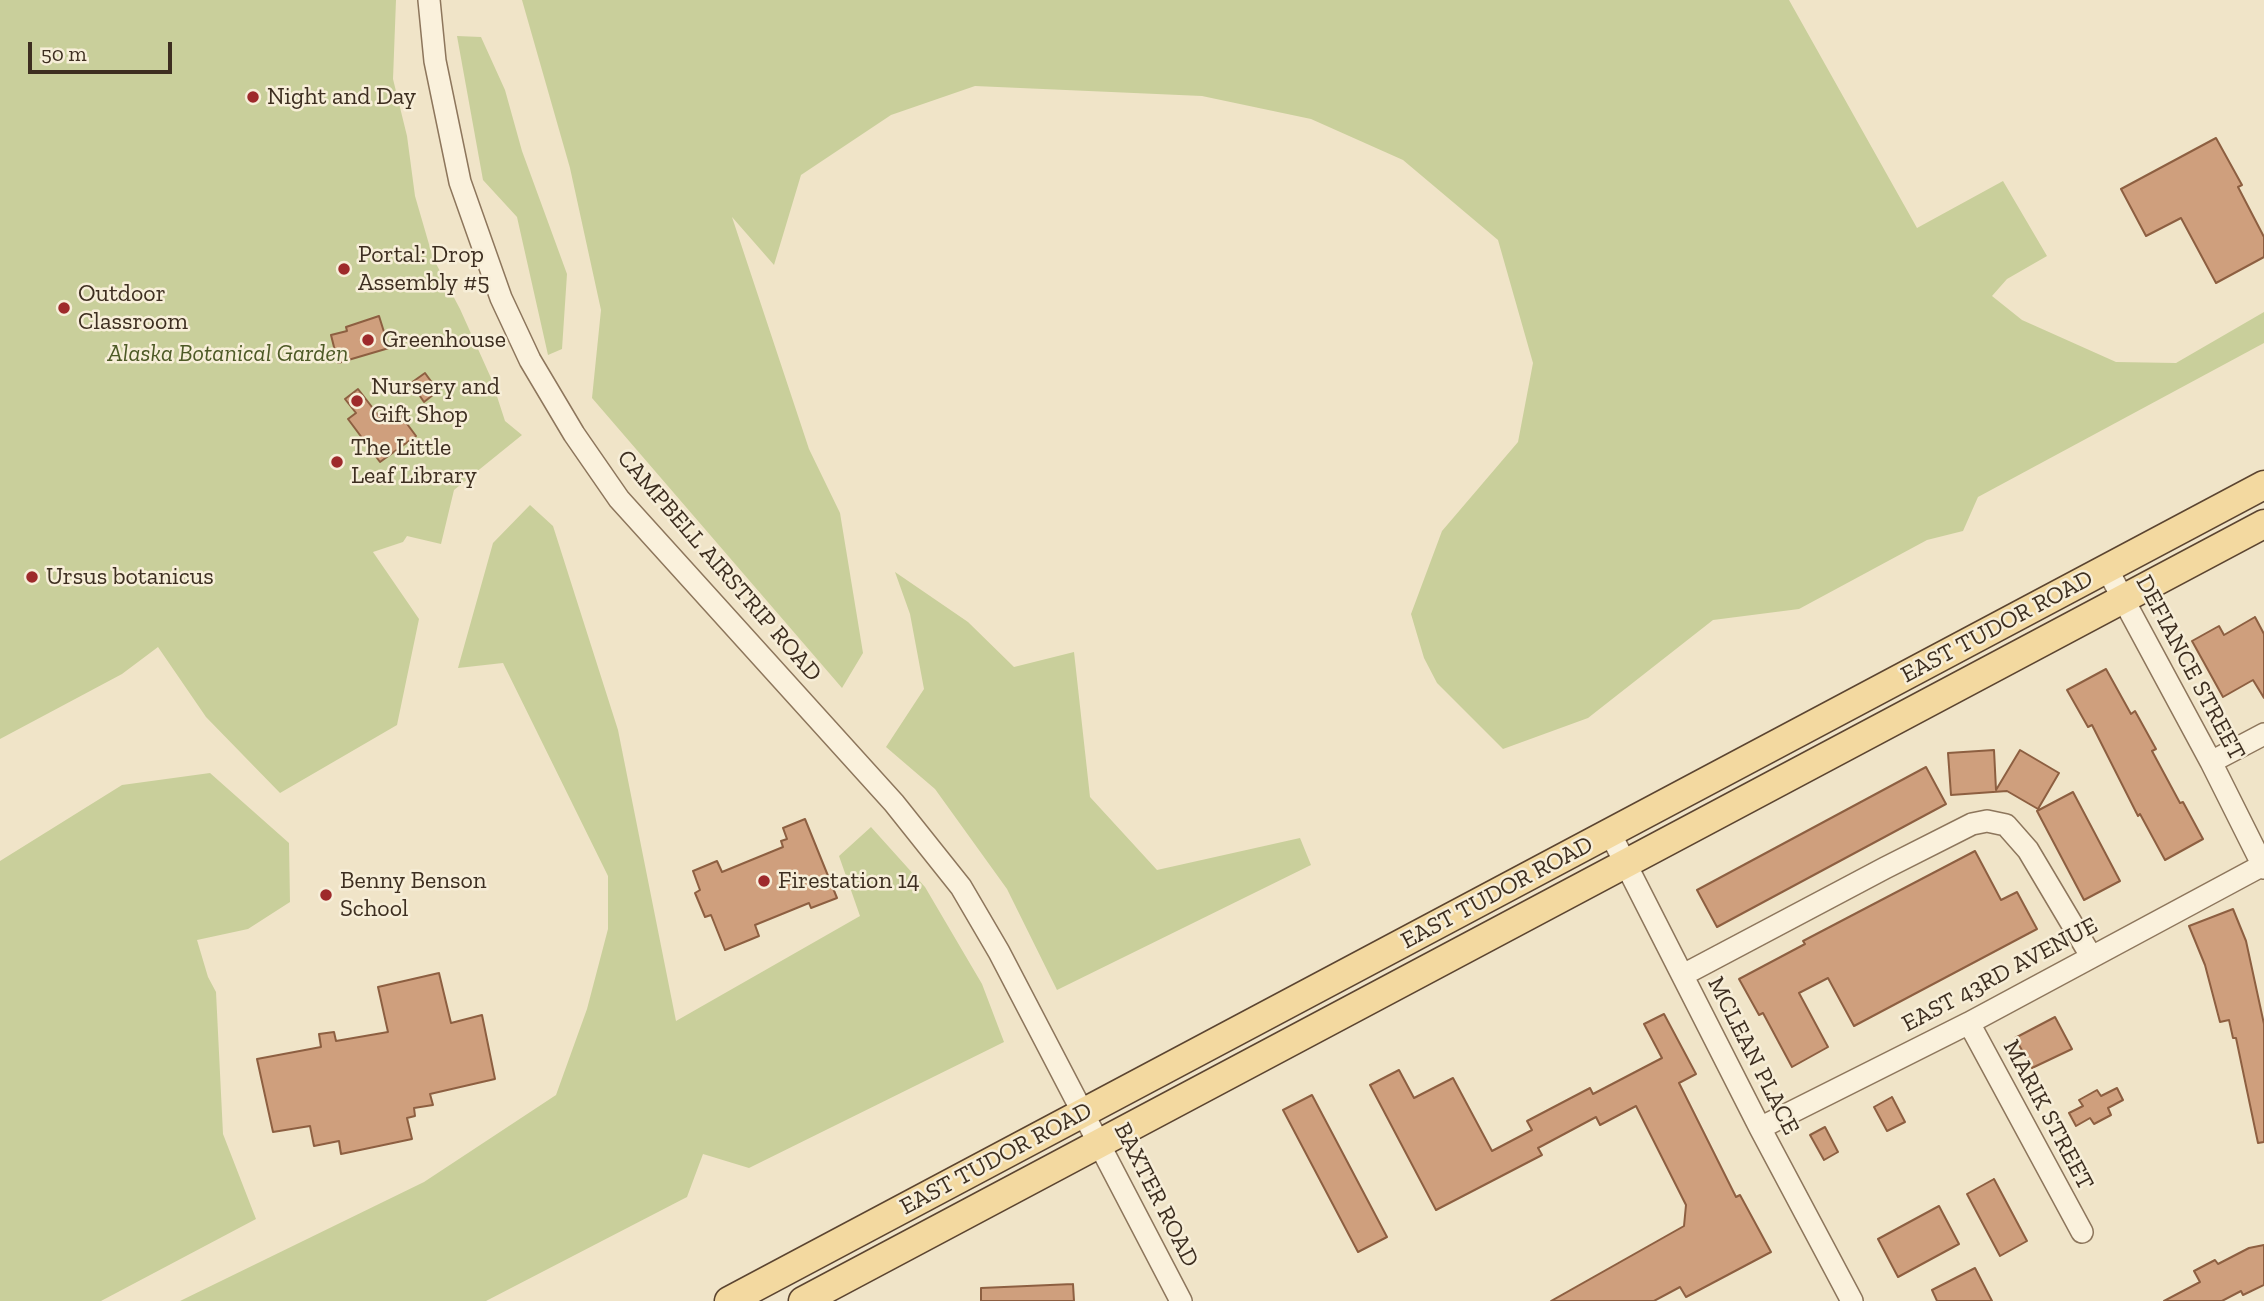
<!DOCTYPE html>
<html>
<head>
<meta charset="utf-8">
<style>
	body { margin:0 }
	#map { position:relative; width:2264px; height:1301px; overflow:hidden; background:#f0e4c8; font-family:"Zilla Slab",serif }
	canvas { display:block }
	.scale { position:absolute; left:28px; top:42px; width:144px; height:32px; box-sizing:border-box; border:4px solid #3d2e20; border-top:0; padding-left:9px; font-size:21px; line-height:24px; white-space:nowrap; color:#3d2e20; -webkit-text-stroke:5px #f7eed8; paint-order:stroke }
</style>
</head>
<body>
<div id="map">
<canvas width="2264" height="1301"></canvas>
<div class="scale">50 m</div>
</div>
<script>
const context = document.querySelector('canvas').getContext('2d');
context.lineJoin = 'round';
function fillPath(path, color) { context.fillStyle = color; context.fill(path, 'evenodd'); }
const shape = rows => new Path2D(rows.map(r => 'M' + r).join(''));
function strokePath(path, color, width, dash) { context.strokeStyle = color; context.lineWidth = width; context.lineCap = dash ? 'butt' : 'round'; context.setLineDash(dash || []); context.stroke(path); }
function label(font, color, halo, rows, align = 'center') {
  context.font = font + ' "Zilla Slab",serif'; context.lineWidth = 5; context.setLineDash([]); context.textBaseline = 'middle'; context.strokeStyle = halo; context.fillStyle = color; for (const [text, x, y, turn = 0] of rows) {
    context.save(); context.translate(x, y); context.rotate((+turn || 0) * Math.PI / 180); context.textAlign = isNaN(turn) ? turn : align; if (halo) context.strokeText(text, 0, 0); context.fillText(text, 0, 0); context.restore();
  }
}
fillPath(shape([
	[0,0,396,0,393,79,407,136,415,196,433,258,460,309,491,378,505,421,522,435,454,490,441,544,407,536,403,542,373,552,419,619,397,725,280,793,206,717,158,647,122,674,0,739],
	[522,0,1789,0,1917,228,2003,181,2047,256,2007,279,1992,296,2022,320,2116,362,2176,363,2264,312,2264,343,1978,497,1963,531,1927,540,1799,609,1713,620,1588,718,1503,749,1437,683,1424,658,1411,614,1442,531,1518,442,1533,363,1498,240,1403,160,1311,119,1202,96,975,86,891,115,801,175,774,265,732,217,809,449,840,513,863,653,842,688,592,398,601,310,570,168],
	[457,36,481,37,505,90,522,151,567,274,562,349,548,355,517,217,483,180],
	[530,505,553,526,618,730,676,1021,860,916,839,856,871,827,925,887,982,984,1004,1042,749,1168,703,1154,687,1197,486,1301,180,1301,424,1182,556,1095,587,1009,608,929,608,876,503,663,458,668,493,543],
	[895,572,968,622,1014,667,1074,652,1090,797,1157,870,1300,838,1311,865,1057,990,1007,889,935,789,886,747,924,689,910,614],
	[210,773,289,843,290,902,248,929,197,940,208,977,216,992,223,1134,256,1219,101,1301,0,1301,0,861,122,785]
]), '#c9cf9b');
const building = shape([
	[2216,138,2242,185,2238,187,2264,237,2264,257,2216,283,2181,218,2146,236,2121,189,2216,138],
	[379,316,389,348,338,363,331,335,347,331,346,327,379,316],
	[425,373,438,391,424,402,411,383,425,373],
	[358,389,382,420,396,409,416,436,380,462,348,419,356,413,345,399,358,389],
	[2255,617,2264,634,2264,698,2253,680,2223,697,2192,641,2219,626,2224,635,2255,617],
	[2106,669,2131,714,2135,711,2156,749,2152,751,2180,803,2183,802,2203,839,2165,860,2140,814,2138,816,2092,725,2088,727,2067,690,2106,669],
	[1994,750,1996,790,2020,750,2059,773,2038,809,2007,791,1951,795,1948,753,1994,750],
	[1926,767,1946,804,1717,927,1697,890,1926,767],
	[2073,792,2120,881,2084,900,2037,811,2073,792],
	[805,819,837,898,811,908,809,903,755,925,759,936,725,950,711,915,705,917,695,893,700,890,693,871,717,861,722,872,783,847,781,841,787,839,783,828,805,819],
	[1975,851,2001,900,2017,892,2037,929,1854,1026,1828,978,1799,993,1828,1047,1792,1067,1763,1013,1759,1015,1739,979,1805,944,1803,941,1975,851],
	[2233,909,2246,941,2264,1024,2264,1142,2258,1143,2236,1038,2233,1038,2229,1020,2220,1022,2205,965,2189,926,2233,909],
	[439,973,451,1023,482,1015,495,1079,430,1094,433,1105,414,1108,415,1116,407,1118,412,1139,341,1154,339,1141,314,1146,310,1126,273,1132,257,1059,321,1047,319,1034,334,1032,336,1041,388,1032,378,987,439,973],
	[1664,1014,1696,1074,1679,1083,1736,1197,1740,1195,1771,1252,1686,1297,1680,1287,1654,1301,1551,1301,1684,1226,1686,1205,1636,1106,1600,1125,1596,1117,1538,1148,1542,1155,1436,1210,1370,1085,1399,1070,1414,1098,1453,1078,1492,1151,1532,1130,1527,1121,1590,1088,1593,1094,1662,1058,1644,1024,1664,1014],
	[2055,1017,2072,1049,2032,1068,2015,1038,2055,1017],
	[2117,1088,2123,1100,2108,1108,2111,1115,2094,1124,2090,1118,2076,1126,2069,1113,2083,1106,2079,1100,2097,1090,2101,1096,2117,1088],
	[1312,1095,1387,1237,1358,1252,1283,1110,1312,1095],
	[1892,1097,1905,1122,1887,1131,1874,1107,1892,1097],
	[1825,1127,1838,1152,1824,1160,1810,1135,1825,1127],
	[1994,1179,2027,1241,2000,1256,1967,1194,1994,1179],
	[1939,1206,1959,1244,1898,1277,1878,1239,1939,1206],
	[2264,1245,2264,1285,2243,1295,2241,1291,2222,1301,2164,1301,2200,1282,2194,1271,2215,1260,2218,1264,2249,1248,2264,1245],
	[1975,1268,1992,1301,1937,1301,1932,1290,1975,1268],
	[1073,1284,1074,1301,981,1301,981,1288,1073,1284]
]);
fillPath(building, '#cf9f7d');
strokePath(building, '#8d5f41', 2);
const minor = shape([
	[429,0,435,61,460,182,501,298,530,360,574,434,619,499,894,803,961,887,999,952,1181,1301],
	[2107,569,2211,762,2264,868],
	[2211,762,2264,734],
	[1610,833,1760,1128,1852,1301],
	[1683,975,1885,868,1972,824,1987,821,2006,825,2028,850,2091,956],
	[1969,1023,2082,1232],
	[1760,1128,1969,1023,2263,865]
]);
const major = shape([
	[729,1301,2264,485],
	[803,1301,2264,524]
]);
strokePath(minor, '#8d765c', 24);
strokePath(major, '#5b4430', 31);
strokePath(minor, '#faf1dc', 21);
strokePath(major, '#f3d9a0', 28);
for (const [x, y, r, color] of [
	[253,97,7,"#9e2a2b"],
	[344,269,7,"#9e2a2b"],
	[64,308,7,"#9e2a2b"],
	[368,340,7,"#9e2a2b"],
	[357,401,7,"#9e2a2b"],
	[337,462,7,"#9e2a2b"],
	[32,577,7,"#9e2a2b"],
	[764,881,7,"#9e2a2b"],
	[326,895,7,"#9e2a2b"]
]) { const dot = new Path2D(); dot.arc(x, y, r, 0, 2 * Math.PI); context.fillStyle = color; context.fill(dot); strokePath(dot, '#f7eed8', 2.5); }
label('24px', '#3d2e20', '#f7eed8', [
	["Night and Day",267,97],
	["Portal: Drop",358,255],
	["Assembly #5",358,283],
	["Outdoor",78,294],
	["Classroom",78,322],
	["Greenhouse",382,340],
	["Nursery and",371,387],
	["Gift Shop",371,415],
	["The Little",351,448],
	["Leaf Library",351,476],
	["Ursus botanicus",46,577],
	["Benny Benson",340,881],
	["School",340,909],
	["Firestation 14",778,881]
], 'left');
label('italic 24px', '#4d5a26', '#f7eed8', [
	["Alaska Botanical Garden",228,354]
]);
label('24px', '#3d2e20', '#f7eed8', [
	["CAMPBELL AIRSTRIP ROAD",719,566,49],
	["EAST TUDOR ROAD",1997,627,-28],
	["DEFIANCE STREET",2190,668,62],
	["EAST TUDOR ROAD",1497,893,-28],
	["EAST 43RD AVENUE",2000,975,-28],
	["MCLEAN PLACE",1753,1056,63],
	["MARIK STREET",2048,1115,62],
	["EAST TUDOR ROAD",996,1159,-28],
	["BAXTER ROAD",1156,1195,63]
]);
</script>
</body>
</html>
